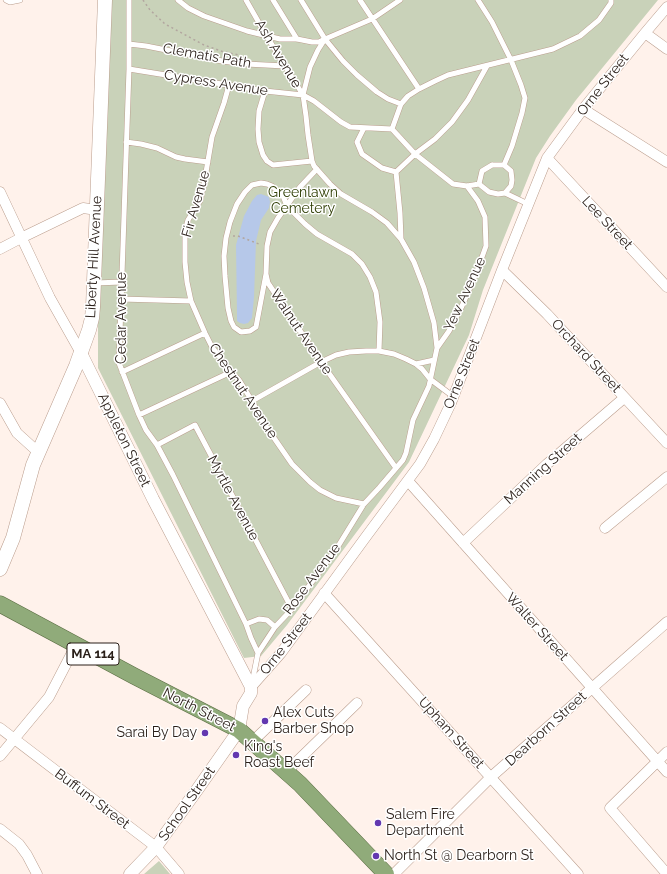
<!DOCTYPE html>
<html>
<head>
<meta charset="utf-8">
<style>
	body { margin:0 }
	canvas { display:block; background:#fff2eb }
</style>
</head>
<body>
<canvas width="667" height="874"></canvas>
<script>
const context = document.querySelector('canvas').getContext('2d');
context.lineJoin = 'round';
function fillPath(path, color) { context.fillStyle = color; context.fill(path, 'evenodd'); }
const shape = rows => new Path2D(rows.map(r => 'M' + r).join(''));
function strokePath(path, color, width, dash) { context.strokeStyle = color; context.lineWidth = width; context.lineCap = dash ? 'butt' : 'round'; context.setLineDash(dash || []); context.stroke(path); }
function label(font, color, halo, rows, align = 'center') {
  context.font = font + ' Raleway,sans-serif'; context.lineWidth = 3; context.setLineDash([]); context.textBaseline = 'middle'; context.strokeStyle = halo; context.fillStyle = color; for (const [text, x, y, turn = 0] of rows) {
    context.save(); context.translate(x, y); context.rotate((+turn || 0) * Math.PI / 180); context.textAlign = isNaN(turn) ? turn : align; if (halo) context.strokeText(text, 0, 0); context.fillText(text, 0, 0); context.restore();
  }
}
fillPath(shape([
	[109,0,658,0,576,100,550,136,536,158,483,290,469,335,409,462,287,625,261,656,244,658,98,368,98,318],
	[159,861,170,874,144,874]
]), '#c9d2b9');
fillPath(shape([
	[261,194,269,197,270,202,269,208,261,220,256,241,254,297,252,318,248,323,244,324,240,323,237,321,237,315,236,245,244,216,252,201,257,195]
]), '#b6c8e9');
const service = shape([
	[6,0,10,2,20,0],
	[129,0,129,69,119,363,139,415,146,430,157,445,173,475,246,624,251,638,258,653],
	[178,0,188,8,204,16,247,31,280,39,297,39,312,42,319,42,325,39,372,19,400,0],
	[246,0,266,35,303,95,314,101,341,122,350,127,392,129,415,154,453,184,467,186,479,184],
	[273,0,297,39],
	[301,0,325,39,343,61,357,75,377,92,388,99,401,104],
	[360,0,419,89],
	[478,0,492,22,511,60,521,85,525,98,522,113,512,146,504,165],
	[325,39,318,50,310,67,303,95,306,116,308,135,312,161,314,166,330,184,341,194,372,212,387,223,401,239,414,262,424,288,434,323,437,348],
	[129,44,146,46,222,61,246,64,285,66],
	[129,69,265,91,303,95],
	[229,85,224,103,212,137,204,184,200,201,188,220,185,231,185,262,187,282,191,301,205,333,212,347,231,372,239,380,252,401,263,422,292,464,310,482,320,490,336,498,364,504],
	[265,91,259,111,258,129,259,142,263,155,267,161,273,165,312,161],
	[364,128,357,142,362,154,382,168,396,172],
	[392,129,401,104,408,96,419,89,435,81,448,75,553,49,580,36,599,20,611,3,611,0],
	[126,142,141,144,157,148,176,157,185,159,208,162],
	[492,165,504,165,511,171,512,180,511,186,505,193,498,194,489,192,479,184,482,171,492,165],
	[317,169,300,187,278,218,270,232,267,246,266,274,268,283,321,362,396,468],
	[396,172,415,154,435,139,452,122,468,100,487,66],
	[396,172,400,213,401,239],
	[505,193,528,204],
	[266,274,256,327,250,331,241,332,234,327,231,321,228,308,225,276,224,256,226,238,230,222,237,204,245,192,252,185,261,183,267,184,272,186,283,196,287,206,305,224,317,234,352,254,362,264,370,277,376,292,380,322,379,351],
	[95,283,122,282],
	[121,299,191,301],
	[416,364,434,360],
	[122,372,205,333],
	[252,401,321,362,336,355,349,352,366,351,379,351,394,354,406,359,416,364,422,369,430,379,454,397],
	[139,415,231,372],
	[157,445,195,425,292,609],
	[246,624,259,619,267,620,275,627],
	[252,683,258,653,275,627,292,609,337,548,364,504,379,488,403,460,406,453,413,420,429,386,437,348,449,331,462,306,477,271,486,246,485,217,478,201,467,186]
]);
const minor = shape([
	[645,33,667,49],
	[583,109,667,162],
	[547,158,667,287],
	[0,192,50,298,81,353],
	[0,249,21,238,83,208,97,210],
	[502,270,547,314,667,443],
	[0,403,17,433,38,452],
	[408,481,667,772],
	[605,528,667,477],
	[463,543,547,464,624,398],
	[324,593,578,874],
	[251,687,281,653,365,538,420,464,434,439,451,403,502,270,547,158,583,109,645,33,667,7],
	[0,728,156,847,179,874],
	[252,742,306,690],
	[0,756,49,697,76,645],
	[286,772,357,703],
	[0,829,19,844,27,855,37,874],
	[394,874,491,777,667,622],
	[667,874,610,808,667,752]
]);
const tertiary = shape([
	[81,353,153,499,251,687,251,693,243,706,239,730,199,787,156,847,130,874]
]);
const secondary = shape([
	[0,569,13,538,33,465,76,366,89,330,92,318,93,307,105,0]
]);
const trunk = shape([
	[0,604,134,676,239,730,300,784,386,874]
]);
strokePath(service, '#bb9e8e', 6);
strokePath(minor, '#bb9e8e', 11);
strokePath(tertiary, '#bb9e8e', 13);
strokePath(secondary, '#bb9e8e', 15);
strokePath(trunk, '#5a6c42', 17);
strokePath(shape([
	[143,0,150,10,165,24,204,45,224,52,239,55],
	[233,236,238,236,259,244]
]), '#b2a69f', 1.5, [2, 3]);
strokePath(service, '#fff', 5);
strokePath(minor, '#fff', 10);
strokePath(tertiary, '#fff', 12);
strokePath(secondary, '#fff', 14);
strokePath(trunk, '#90ab7a', 16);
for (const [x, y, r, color] of [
	[265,721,4,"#6238b0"],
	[205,733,4,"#6238b0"],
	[236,755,4,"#6238b0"],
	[378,823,4,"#6238b0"],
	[376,856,4,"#6238b0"]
]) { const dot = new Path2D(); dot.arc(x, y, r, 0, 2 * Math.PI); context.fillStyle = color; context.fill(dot); strokePath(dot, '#fff', 1.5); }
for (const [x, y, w] of [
	[93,654,52]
]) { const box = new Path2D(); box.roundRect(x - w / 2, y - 11, w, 22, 3); context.fillStyle = '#fff'; context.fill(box); strokePath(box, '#2a1f19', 1); }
label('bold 13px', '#2a1f19', null, [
	["MA 114",93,654]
]);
label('14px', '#2a1f19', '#fff', [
	["Ash Avenue",278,54,59],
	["Clematis Path",207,56,10],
	["Cypress Avenue",216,83,9],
	["Orne Street",603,85,-52],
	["Fir Avenue",196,204,-74],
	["Lee Street",607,223,47],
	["Liberty Hill Avenue",94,257,-87],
	["Yew Avenue",465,294,-65],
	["Cedar Avenue",122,318,-90],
	["Walnut Avenue",301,332,56],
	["Orchard Street",586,356,47],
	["Orne Street",462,374,-68],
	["Chestnut Avenue",243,391,56],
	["Appleton Street",124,440,64],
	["Manning Street",543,469,-42],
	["Myrtle Avenue",233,498,62],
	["Rose Avenue",312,579,-53],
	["Walter Street",537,627,48],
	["Orne Street",286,644,-52],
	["North Street",199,710,27],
	["Dearborn Street",546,729,-42],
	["Upham Street",451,733,48],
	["Buffum Street",92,799,37],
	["School Street",187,804,-55]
]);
label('14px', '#303f05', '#fff', [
	["Greenlawn",303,193],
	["Cemetery",303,209]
]);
label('14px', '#2a1f19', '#fff', [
	["Alex Cuts",273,713],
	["Barber Shop",273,729],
	["Sarai By Day",197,733,"right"],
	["King's",244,747],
	["Roast Beef",244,763],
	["Salem Fire",386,815],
	["Department",386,831],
	["North St @ Dearborn St",384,856]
], 'left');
</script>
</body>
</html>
